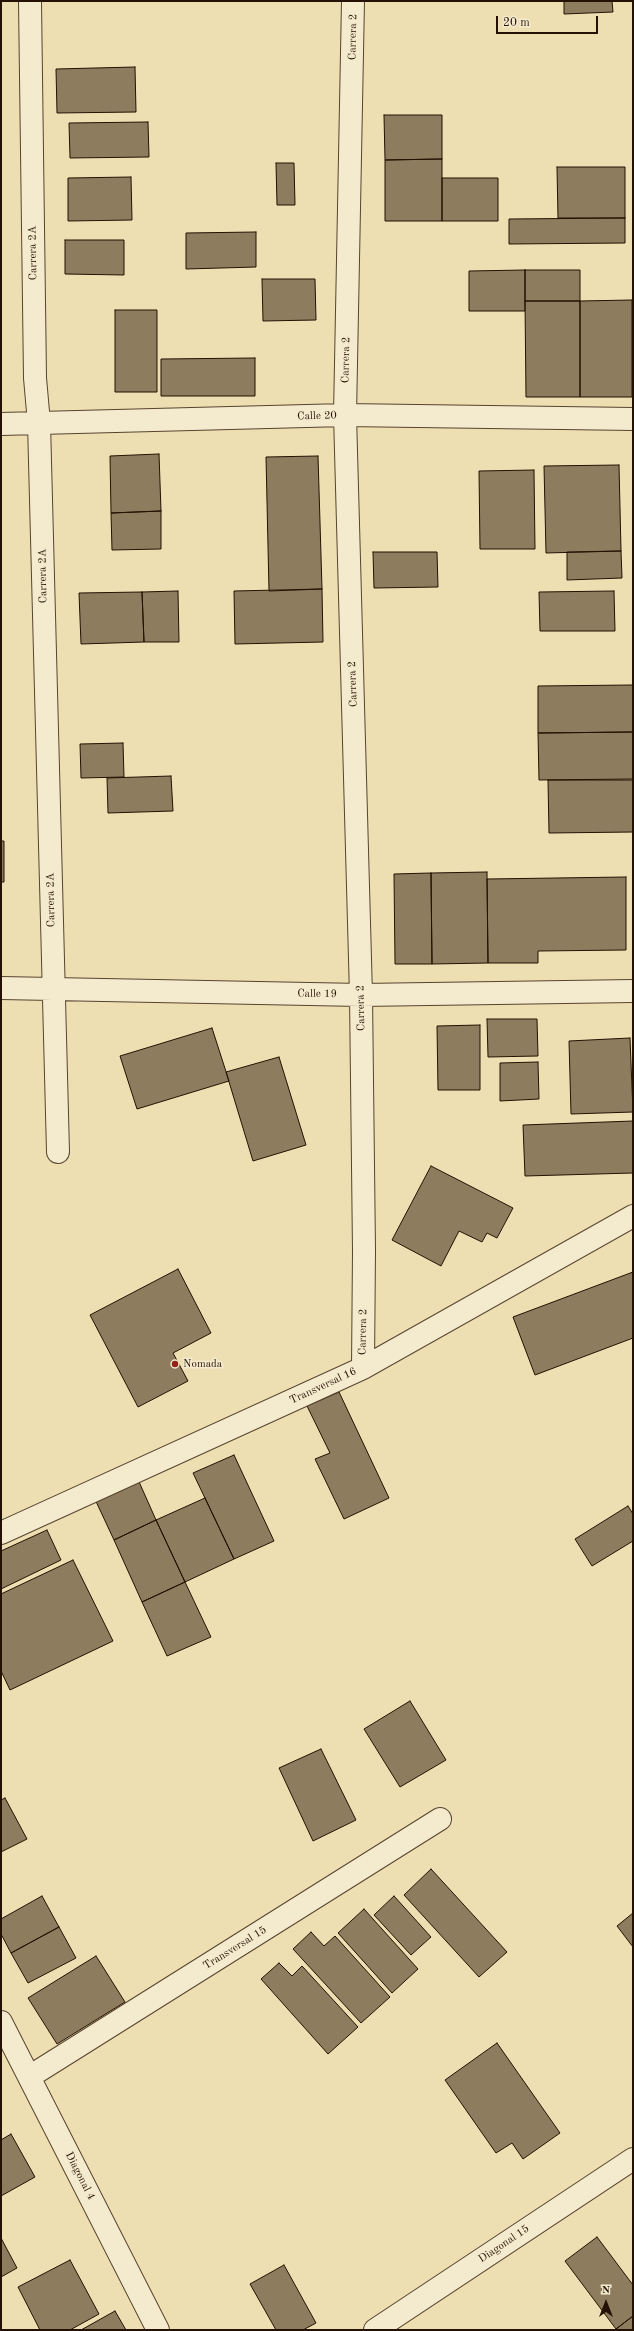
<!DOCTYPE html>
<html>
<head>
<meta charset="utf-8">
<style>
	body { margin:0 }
	#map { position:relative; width:634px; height:2331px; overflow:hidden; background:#eedfb3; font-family:"Old Standard TT",serif }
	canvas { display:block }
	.frame { position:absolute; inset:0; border:2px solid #241101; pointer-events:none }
	.north { position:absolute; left:586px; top:2283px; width:40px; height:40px; -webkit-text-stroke:3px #f4eace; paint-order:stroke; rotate:0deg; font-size:11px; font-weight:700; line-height:16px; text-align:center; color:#241101 }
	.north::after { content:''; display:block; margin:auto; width:14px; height:18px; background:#241101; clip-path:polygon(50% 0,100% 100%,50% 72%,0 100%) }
	.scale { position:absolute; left:496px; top:16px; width:102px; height:18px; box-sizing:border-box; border:2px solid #241101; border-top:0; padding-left:5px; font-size:12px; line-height:14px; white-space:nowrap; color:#241101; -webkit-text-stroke:3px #f4eace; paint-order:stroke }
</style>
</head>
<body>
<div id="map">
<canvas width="634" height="2331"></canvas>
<div class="frame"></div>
<div class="north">N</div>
<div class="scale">20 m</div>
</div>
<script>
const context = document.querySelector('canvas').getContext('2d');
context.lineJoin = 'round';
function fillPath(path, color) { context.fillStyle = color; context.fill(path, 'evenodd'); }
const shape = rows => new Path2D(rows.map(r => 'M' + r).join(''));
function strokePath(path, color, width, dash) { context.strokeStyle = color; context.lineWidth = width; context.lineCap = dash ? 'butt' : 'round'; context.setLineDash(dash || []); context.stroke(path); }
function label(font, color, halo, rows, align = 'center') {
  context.font = font + ' "Old Standard TT",serif'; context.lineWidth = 3; context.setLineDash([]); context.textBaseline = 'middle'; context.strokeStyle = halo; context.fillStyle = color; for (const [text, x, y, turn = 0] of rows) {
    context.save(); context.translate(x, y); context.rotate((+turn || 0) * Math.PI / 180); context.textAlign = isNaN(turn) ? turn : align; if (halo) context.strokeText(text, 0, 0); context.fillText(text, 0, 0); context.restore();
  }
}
const building = shape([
	[564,1,612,1,613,12,564,14,564,1],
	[135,67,136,112,57,113,56,69,135,67],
	[384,115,442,115,442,159,385,160,384,115],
	[148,122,149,157,70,158,69,123,148,122],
	[442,159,442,221,385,221,385,160,442,159],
	[276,163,294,163,295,205,277,205,276,163],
	[557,167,625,167,625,218,558,218,557,167],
	[131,177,132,220,68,221,68,178,131,177],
	[442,178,498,178,498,221,442,221,442,178],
	[625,218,625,243,509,244,509,219,625,218],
	[256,232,256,267,186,269,186,233,256,232],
	[65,240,124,240,124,275,65,274,65,240],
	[525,270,525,311,469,311,469,271,525,270],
	[525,270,580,270,580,301,525,301,525,270],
	[262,279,315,279,316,320,263,321,262,279],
	[632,300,632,397,580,397,580,301,632,300],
	[525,301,580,301,580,397,526,397,525,301],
	[115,310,157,310,157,392,115,392,115,310],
	[255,358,255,396,161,396,161,359,255,358],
	[159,454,161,511,111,513,110,456,159,454],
	[318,456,322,589,269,591,266,457,318,456],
	[619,465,621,551,546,553,544,466,619,465],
	[534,470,535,549,480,549,479,471,534,470],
	[161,511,161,549,112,550,111,513,161,511],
	[621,551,622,578,567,580,567,552,621,551],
	[373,552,437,552,438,587,374,588,373,552],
	[322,589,323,642,235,644,234,591,322,589],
	[178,591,179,642,144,642,142,592,178,591],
	[614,591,615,631,540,631,539,592,614,591],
	[142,592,144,642,81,644,79,593,142,592],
	[633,685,633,732,538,733,538,686,633,685],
	[633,732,633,779,539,780,538,733,633,732],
	[123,743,124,777,81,778,80,744,123,743],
	[171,776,173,811,108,813,107,778,171,776],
	[548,780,633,780,633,832,549,833,548,780],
	[1,841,4,841,4,882,1,882,1,841],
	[487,872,488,963,432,964,431,873,487,872],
	[431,873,432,964,395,964,394,874,431,873],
	[626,877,626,950,538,951,538,963,488,963,487,879,626,877],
	[487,1019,537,1019,538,1056,488,1057,487,1019],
	[480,1025,480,1090,438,1090,437,1026,480,1025],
	[212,1028,229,1081,137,1109,120,1056,212,1028],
	[630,1038,633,1112,571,1114,569,1041,630,1038],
	[279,1057,306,1145,253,1161,226,1072,279,1057],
	[538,1062,539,1099,500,1101,500,1063,538,1062],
	[633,1121,633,1173,525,1176,523,1125,633,1121],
	[431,1166,513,1208,497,1238,487,1233,482,1242,459,1231,441,1266,392,1240,431,1166],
	[178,1269,211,1333,173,1353,188,1381,138,1407,90,1315,178,1269],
	[633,1272,633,1338,535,1375,513,1317,633,1272],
	[339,1392,389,1498,344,1519,315,1459,330,1453,307,1406,339,1392],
	[234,1455,274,1541,234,1559,193,1473,234,1455],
	[136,1475,156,1520,114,1540,93,1495,136,1475],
	[205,1498,234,1559,185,1582,156,1520,205,1498],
	[628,1506,633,1514,633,1541,592,1566,575,1539,628,1506],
	[156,1520,185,1582,142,1602,114,1540,156,1520],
	[47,1530,61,1560,1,1589,1,1551,47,1530],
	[73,1560,113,1641,10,1690,1,1671,1,1594,73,1560],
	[185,1582,211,1637,167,1656,142,1602,185,1582],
	[410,1701,446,1760,400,1787,364,1729,410,1701],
	[321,1749,356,1820,313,1841,279,1768,321,1749],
	[5,1798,27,1839,1,1852,1,1800,5,1798],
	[431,1869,507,1952,479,1977,404,1895,431,1869],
	[42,1896,59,1927,11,1953,1,1934,1,1919,42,1896],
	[394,1896,431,1937,411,1955,374,1915,394,1896],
	[364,1909,418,1969,392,1993,338,1933,364,1909],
	[633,1913,633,1947,617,1926,633,1913],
	[59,1927,76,1958,28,1983,11,1953,59,1927],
	[311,1932,324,1946,335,1936,390,1997,361,2023,293,1949,311,1932],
	[96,1956,125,2002,57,2044,28,1998,96,1956],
	[279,1963,292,1976,302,1966,358,2027,328,2054,261,1979,279,1963],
	[497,2043,560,2133,523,2159,512,2143,496,2153,445,2080,497,2043],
	[11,2134,35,2177,1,2196,1,2140,11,2134],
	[597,2237,633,2285,633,2316,616,2329,565,2261,597,2237],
	[1,2238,17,2268,1,2277,1,2238],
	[70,2260,99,2314,70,2330,40,2330,18,2287,70,2260],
	[284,2265,316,2323,303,2330,276,2330,250,2284,284,2265],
	[115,2311,126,2330,81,2330,115,2311],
	[633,2316,633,2330,617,2330,616,2329,633,2316]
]);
fillPath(building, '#8d7c5e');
strokePath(building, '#241101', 1);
const minor = shape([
	[30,1,35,378,39,423,58,1152],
	[353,1,345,415,361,995,364,1250,363,1368],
	[1,424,345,415,633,419],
	[1,988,361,995,633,991],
	[1,1533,363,1368,633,1216],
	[1,2022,158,2330],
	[29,2077,440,1819],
	[375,2330,633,2159]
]);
strokePath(minor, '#56442e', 24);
strokePath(minor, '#f4eace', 22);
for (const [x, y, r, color] of [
	[175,1364,4,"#8f2418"]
]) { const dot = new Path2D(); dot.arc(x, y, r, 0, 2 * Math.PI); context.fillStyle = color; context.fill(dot); strokePath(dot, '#f4eace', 1.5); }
label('11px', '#241101', '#f4eace', [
	["Carrera 2",353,37,-89],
	["Carrera 2A",33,253,-91],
	["Carrera 2",346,360,-89],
	["Calle 20",317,416,-2],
	["Carrera 2A",43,576,-91],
	["Carrera 2",353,684,-92],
	["Carrera 2A",51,900,-91],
	["Calle 19",317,994,1],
	["Carrera 2",361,1008,-91],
	["Carrera 2",363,1332,-89],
	["Transversal 16",323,1386,-25],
	["Transversal 15",235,1948,-32],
	["Diagonal 4",80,2176,63],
	["Diagonal 15",504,2244,-34]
]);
label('11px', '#241101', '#f4eace', [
	["Nomada",183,1364]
], 'left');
</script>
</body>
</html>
